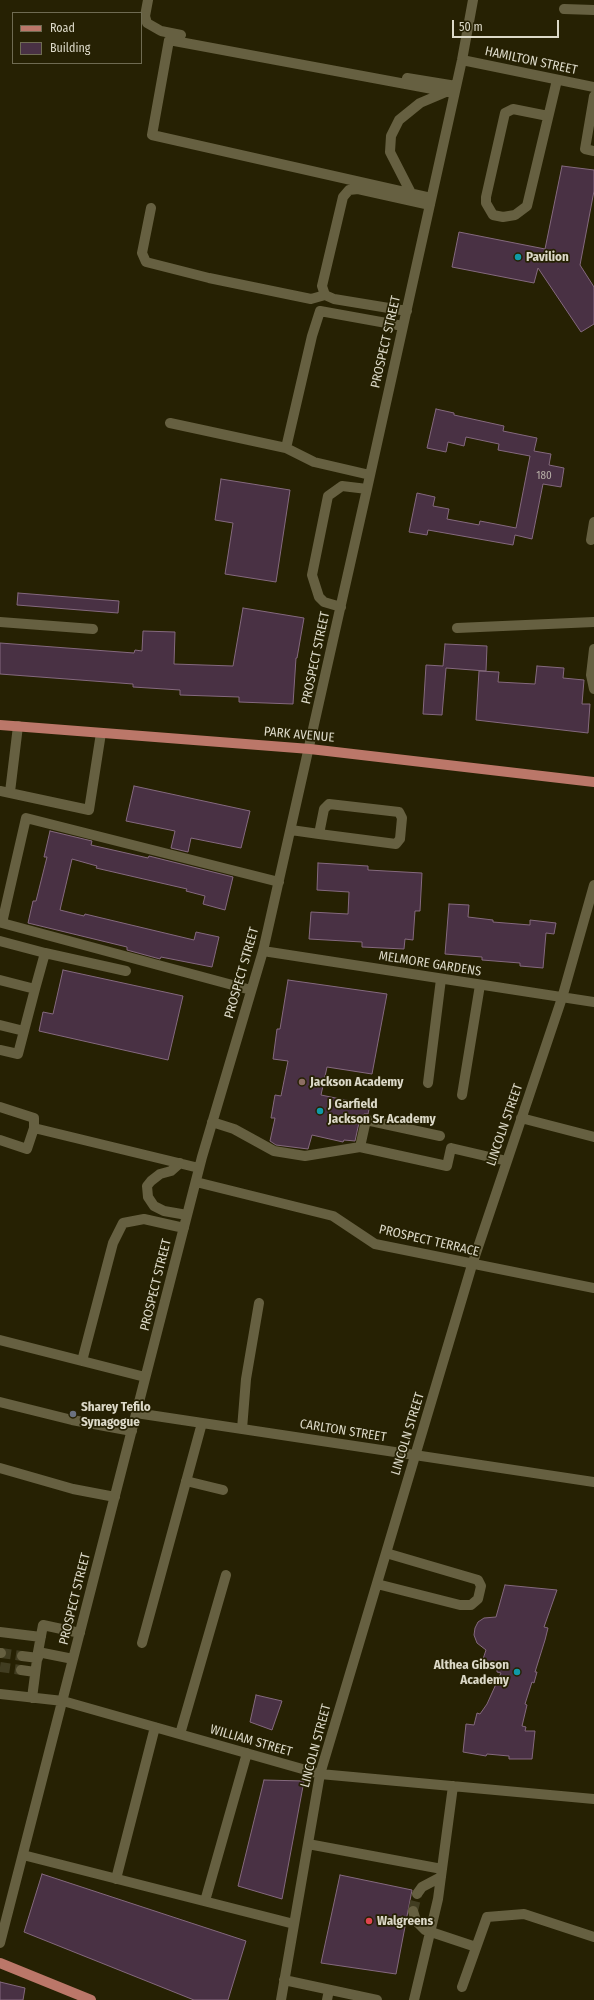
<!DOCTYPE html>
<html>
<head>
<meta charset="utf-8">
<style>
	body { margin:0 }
	#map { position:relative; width:594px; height:2000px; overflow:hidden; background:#262103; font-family:"Fira Sans Condensed",sans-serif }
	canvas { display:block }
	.legend { position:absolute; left:12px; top:12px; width:130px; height:52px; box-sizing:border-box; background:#262103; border:1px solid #6f6b52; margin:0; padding:5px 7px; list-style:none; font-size:12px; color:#dcd9c8 }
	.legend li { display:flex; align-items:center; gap:8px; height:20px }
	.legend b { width:20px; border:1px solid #6f6b52 }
	.scale { position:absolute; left:452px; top:20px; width:107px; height:18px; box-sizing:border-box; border:2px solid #dcd9c8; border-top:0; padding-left:5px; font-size:12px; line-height:14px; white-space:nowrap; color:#dcd9c8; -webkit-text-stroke:3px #262103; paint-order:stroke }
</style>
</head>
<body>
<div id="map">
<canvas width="594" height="2000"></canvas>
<ul class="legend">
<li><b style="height:5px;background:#bb7769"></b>Road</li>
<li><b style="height:11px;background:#493144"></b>Building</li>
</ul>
<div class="scale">50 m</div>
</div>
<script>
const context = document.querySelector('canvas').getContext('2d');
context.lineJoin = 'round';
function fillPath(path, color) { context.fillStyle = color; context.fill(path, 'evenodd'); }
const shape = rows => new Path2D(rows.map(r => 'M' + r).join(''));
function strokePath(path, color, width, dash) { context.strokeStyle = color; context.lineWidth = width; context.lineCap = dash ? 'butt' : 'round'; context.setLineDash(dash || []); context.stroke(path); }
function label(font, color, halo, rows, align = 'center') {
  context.font = font + ' "Fira Sans Condensed",sans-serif'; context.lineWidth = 3.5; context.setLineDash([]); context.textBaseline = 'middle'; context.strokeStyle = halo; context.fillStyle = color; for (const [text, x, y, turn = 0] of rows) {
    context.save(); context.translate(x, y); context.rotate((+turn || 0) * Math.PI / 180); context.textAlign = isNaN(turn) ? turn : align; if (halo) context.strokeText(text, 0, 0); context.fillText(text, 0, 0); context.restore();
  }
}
const building = shape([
	[562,166,594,170,594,191,580,265,594,287,594,324,581,332,538,268,534,283,452,267,459,232,545,249,562,166],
	[436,409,454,413,454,415,504,426,503,431,537,438,534,451,551,454,549,465,564,468,561,487,543,484,532,539,515,535,513,545,428,530,427,535,409,532,417,493,435,497,433,506,449,509,447,519,479,525,480,521,516,528,530,456,498,450,499,444,466,437,464,446,448,442,446,452,427,448,436,409],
	[221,479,290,490,276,582,225,574,233,523,215,520,221,479],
	[18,593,119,601,118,613,17,605,18,593],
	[243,608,304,618,297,658,296,658,293,704,239,702,239,697,180,695,180,690,133,687,133,684,0,674,0,643,134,653,135,650,142,651,143,631,175,632,174,664,233,666,243,608],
	[445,644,487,646,486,671,446,668,442,715,423,714,426,665,443,666,445,644],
	[537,666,564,668,563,678,584,680,582,704,590,704,588,733,476,720,479,671,499,672,498,682,535,684,537,666],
	[134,786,250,811,241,848,191,838,188,852,171,848,175,831,126,821,134,786],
	[50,831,92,841,91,845,148,858,149,856,233,877,225,910,203,904,205,896,186,891,187,889,96,868,97,866,72,859,60,910,84,916,85,914,194,940,196,932,219,937,212,967,161,957,160,959,127,950,127,947,28,923,33,901,36,901,47,857,44,857,50,831],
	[318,863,368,866,368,870,422,873,420,911,415,911,413,940,405,939,404,949,362,947,362,942,309,939,311,912,348,914,349,892,317,890,318,863],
	[449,904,469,905,468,917,493,920,493,922,530,925,530,920,556,923,554,934,546,933,543,968,520,966,520,963,482,960,482,957,445,954,449,904],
	[63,970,183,996,168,1060,39,1031,43,1012,53,1014,63,970],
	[288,980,387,994,372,1074,327,1067,321,1095,370,1105,368,1114,364,1114,360,1118,355,1141,344,1140,343,1142,312,1135,308,1149,276,1145,270,1141,275,1118,271,1118,275,1095,281,1096,288,1061,273,1059,277,1029,280,1029,288,980],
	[505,1585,557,1590,544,1627,548,1628,545,1640,535,1672,537,1672,534,1683,532,1682,525,1704,527,1705,522,1726,526,1727,525,1731,535,1731,532,1759,509,1759,509,1756,487,1754,486,1756,463,1752,466,1724,474,1725,477,1713,480,1714,487,1704,501,1673,497,1672,497,1669,481,1665,486,1650,477,1643,474,1635,475,1628,478,1622,484,1618,496,1617,505,1585],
	[256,1695,282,1701,272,1730,250,1722,256,1695],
	[264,1780,304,1781,282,1899,238,1886,264,1780],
	[42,1874,246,1941,228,2000,194,2000,24,1932,42,1874],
	[340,1875,412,1890,396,1974,321,1963,340,1875],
	[0,1982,25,1988,23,2000,0,2000,0,1982]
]);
fillPath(building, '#493144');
strokePath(building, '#84697e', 1);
strokePath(shape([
	[1,1653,22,1656],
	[0,1667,21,1670],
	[413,1911,417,1894]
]), '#413d21', 10, [10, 5]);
strokePath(shape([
	[148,0,145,16,147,23,161,31,181,35],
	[564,9,594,10],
	[462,60,594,87],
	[407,78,456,86],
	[594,96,585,149,594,151],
	[548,116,513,109,505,113,486,197,486,203,493,215,503,217,515,215,527,206,557,80],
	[411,193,390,152,391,136,399,120,420,103,446,92],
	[431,198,152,135,169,40,454,93],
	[151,208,142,253,146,262,209,278,311,299,325,295],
	[407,311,334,299,325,295,322,286,343,197,349,190,358,189,430,205],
	[170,423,286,448],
	[370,475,314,462,286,448,312,336,320,311,403,326],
	[591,540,594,522],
	[341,607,324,602,319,597,312,575,328,496,342,486,367,489],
	[0,622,93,629],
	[457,628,594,622],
	[594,649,591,675,594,689],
	[0,791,89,810,101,733],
	[10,792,18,726],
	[291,830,319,834,396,844,400,839,402,818,399,812,329,804,324,809,319,834],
	[0,941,45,953,35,989],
	[263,951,594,1002],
	[45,953,126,971],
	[0,980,35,989,24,1031,0,1025],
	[251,990,2,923,26,818,279,882],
	[0,1050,18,1054,24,1031],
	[428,1083,441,979],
	[462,1095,480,985],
	[0,1107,34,1118,34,1128,27,1149,0,1140],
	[521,1118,594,1137],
	[212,1122,234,1129,274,1151,305,1156,360,1147,447,1166,451,1148,507,1161],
	[34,1128,199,1168],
	[360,1147,366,1120,440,1136],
	[180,1163,171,1171,160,1174,151,1181,147,1186,148,1197,154,1206,164,1211,187,1215],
	[196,1182,333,1216,375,1244,594,1288],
	[0,1340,145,1377],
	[82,1361,113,1243,123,1223,144,1219,184,1228],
	[0,1402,72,1420,132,1431],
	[136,1413,594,1482],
	[242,1429,246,1379,259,1303],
	[0,1468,73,1489,115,1497],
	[186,1481,223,1490],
	[377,1584,460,1605,471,1605,478,1599,481,1586,478,1580,386,1553],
	[0,1632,41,1637],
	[142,1643,202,1423],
	[38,1652,43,1625,80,1633],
	[0,1653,1,1653],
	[22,1656,38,1658],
	[21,1670,35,1672],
	[0,1694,63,1701,320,1774,594,1799],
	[32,1698,38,1652,73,1659],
	[180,1734,226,1575],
	[308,1844,442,1869],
	[23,1855,294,1924],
	[116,1879,155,1727],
	[417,1894,422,1887,441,1877],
	[205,1901,247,1753],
	[413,1911,416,1921,425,1930,476,1947],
	[0,1943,202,1157,263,951,367,489,462,60,473,0],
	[284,1980,377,2000],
	[462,1987,487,1917,524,1914,594,1937],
	[281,2000,320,1774,472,1265,562,998,594,885],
	[327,2000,329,1990],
	[414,2000,438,1899,453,1786]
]), '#666041', 10);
strokePath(shape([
	[0,725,310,749,594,782],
	[0,1963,91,2000]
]), '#bb7769', 10);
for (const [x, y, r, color] of [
	[518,257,4,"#0f9aa8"],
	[302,1082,4,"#8d6e63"],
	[320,1111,4,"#0f9aa8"],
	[73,1414,4,"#6b7280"],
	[517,1672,4,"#0f9aa8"],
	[369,1921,4,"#e0444e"]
]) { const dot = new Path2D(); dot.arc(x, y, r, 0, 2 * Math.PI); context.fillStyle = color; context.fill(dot); strokePath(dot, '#262103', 1.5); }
label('11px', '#b7afa7', null, [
	["180",544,476]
]);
label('13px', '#dcd9c8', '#262103', [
	["HAMILTON STREET",531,61,12],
	["PROSPECT STREET",386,342,-77],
	["PROSPECT STREET",316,658,-78],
	["PARK AVENUE",299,735,5],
	["MELMORE GARDENS",430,964,9],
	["PROSPECT STREET",242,973,-74],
	["LINCOLN STREET",505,1125,-71],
	["PROSPECT TERRACE",429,1241,13],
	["PROSPECT STREET",156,1285,-76],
	["CARLTON STREET",343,1431,9],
	["LINCOLN STREET",408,1434,-73],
	["PROSPECT STREET",75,1599,-76],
	["WILLIAM STREET",251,1741,16],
	["LINCOLN STREET",316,1746,-75]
]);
label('bold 13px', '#dcd9c8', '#262103', [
	["Pavilion",526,257],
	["Jackson Academy",310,1082],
	["J Garfield",328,1104],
	["Jackson Sr Academy",328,1119],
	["Sharey Tefilo",81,1407],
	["Synagogue",81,1422],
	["Althea Gibson",509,1665,"right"],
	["Academy",509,1680,"right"],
	["Walgreens",377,1921]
], 'left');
</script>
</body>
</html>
